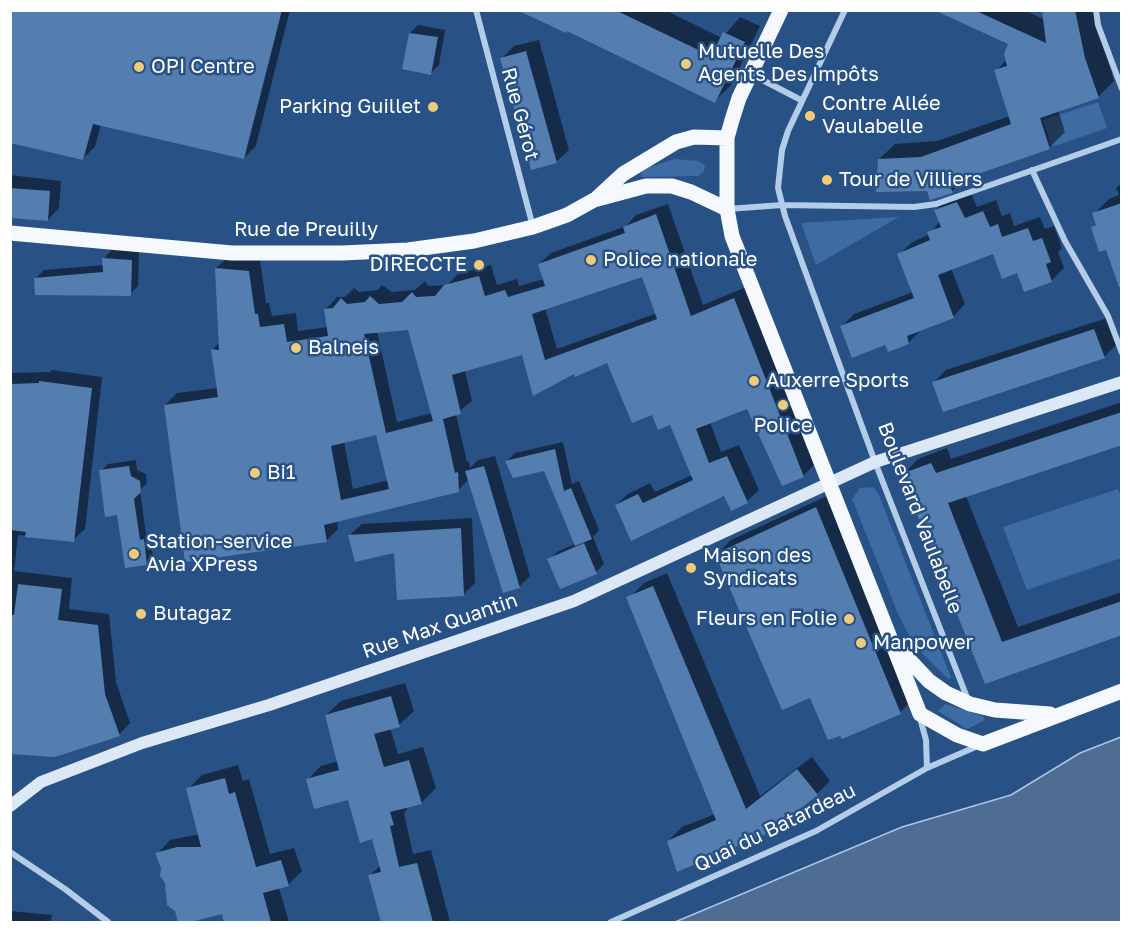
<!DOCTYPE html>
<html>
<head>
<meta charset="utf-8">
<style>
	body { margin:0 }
	#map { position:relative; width:1132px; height:933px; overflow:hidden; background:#285286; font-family:"Golos Text",sans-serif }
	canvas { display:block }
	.frame { position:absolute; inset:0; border:12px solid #fff; pointer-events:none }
</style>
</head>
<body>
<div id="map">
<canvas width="1132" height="933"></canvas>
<div class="frame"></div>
</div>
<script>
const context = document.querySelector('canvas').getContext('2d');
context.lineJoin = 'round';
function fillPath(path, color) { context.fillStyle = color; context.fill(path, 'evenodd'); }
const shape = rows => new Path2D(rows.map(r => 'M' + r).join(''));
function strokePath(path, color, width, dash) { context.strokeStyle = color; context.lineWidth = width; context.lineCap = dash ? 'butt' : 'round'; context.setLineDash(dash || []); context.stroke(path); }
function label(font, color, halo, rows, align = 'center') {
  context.font = font + ' "Golos Text",sans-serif'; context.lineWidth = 5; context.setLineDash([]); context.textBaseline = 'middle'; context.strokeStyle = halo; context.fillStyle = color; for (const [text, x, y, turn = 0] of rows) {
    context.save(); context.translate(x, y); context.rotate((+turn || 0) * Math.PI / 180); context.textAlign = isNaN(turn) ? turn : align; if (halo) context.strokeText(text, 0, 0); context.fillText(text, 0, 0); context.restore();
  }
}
fillPath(shape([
	[1098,102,1107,128,1052,147,1043,120],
	[675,159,698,161,705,165,704,171,698,176,642,177,641,173,647,168],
	[899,217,816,265,801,223],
	[873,487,878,493,951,677,949,680,914,645,899,616,852,499,860,488],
	[1118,489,1122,499,1121,558,1027,590,1003,527],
	[945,704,983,716,985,720,967,729,938,711]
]), '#3c6ca3');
const water = shape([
	[1121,737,1121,922,675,922,902,827,1011,795,1080,753,1121,737]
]);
fillPath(water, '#4f6d92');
strokePath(water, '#a8c6e8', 1.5);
fillPath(shape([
	[10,10,290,10,256,146,244,158,101,124,95,147,82,159],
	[545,10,665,10,722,38,740,17,760,26,731,85,715,101,568,30],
	[938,10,1024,10,1045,20,1044,10,1093,10,1114,81,1098,97,1058,110,1065,132,1049,148,967,177,952,191,928,189,879,159,895,144,937,141,1010,116,996,71,1007,59,1010,43],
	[418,25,445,30,439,65,431,73,410,33],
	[539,40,569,150,556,162,502,58,514,46],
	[10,175,61,181,59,208,48,220,10,217],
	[1122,183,1122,287,1107,248,1092,228,1097,223,1094,214,1109,199,1119,195,1116,188],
	[970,191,977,207,996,200,1002,216,1010,213,1014,226,1040,217,1045,229,1054,226,1062,248,1058,252,1064,268,1052,280,1025,290,1018,271,994,252,951,268,965,304,953,317,920,331,908,343,886,343,842,326,854,314,913,292,899,255,911,243,930,234,940,221,936,210,948,198],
	[668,204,703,305,746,287,815,464,803,476,748,407,710,422,721,452,739,445,759,490,747,501,725,494,632,539,616,505,628,494,650,483,655,492,692,475,671,423,653,413,608,361,576,375,523,353,465,370,472,401,456,414,467,462,469,461,470,468,478,460,495,456,530,576,519,587,469,479,458,490,337,520,338,529,326,541,165,405,177,393,218,388,213,349,220,342,216,268,228,257,260,260,266,303,269,303,272,316,296,313,298,331,328,327,326,309,337,297,345,297,354,288,359,292,378,290,382,285,392,292,415,290,425,281,428,286,447,285,458,274,491,265,497,285,517,279,519,286,544,279,539,264,551,253,626,226,636,215],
	[643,276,657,313,557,349,545,308],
	[410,328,432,413,397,422,377,331],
	[378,433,389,480,353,489,344,442],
	[112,250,139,252,138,286,130,294,36,278,44,270,104,265,104,258],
	[1107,318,1116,345,1104,357,934,382,946,370],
	[52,370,102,377,85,529,73,540,18,535,14,571,72,578,69,609,109,614,116,682,130,723,119,735,10,752,10,373,50,372],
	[1122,402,1122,444,966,496,1018,627,1122,592,1122,634,985,682,903,475,918,459,947,448,951,459],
	[563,442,572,484,579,481,599,530,593,537,604,564,596,572,549,560,557,552,575,544,545,469,507,461,515,453],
	[136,460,137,470,146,474,147,483,140,490,146,534,150,533,153,557,146,564,118,513,101,471,108,464],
	[829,495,914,699,900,712,811,696,717,554,731,540],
	[472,518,475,583,464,594,395,551,350,535,362,524],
	[667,573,760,796,812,757,830,781,817,794,668,841,682,827,715,814,630,597,644,583],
	[405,683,414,711,399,725,390,728,398,754,423,747,436,788,422,802,406,806,407,810,404,813,413,854,431,850,450,922,382,922,370,875,381,865,374,837,349,798,307,780,321,766,338,761,326,715,341,701],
	[238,765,243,781,249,779,270,854,294,848,302,871,288,885,279,888,289,922,226,922,223,912,180,922,157,854,170,840,200,834,188,789,202,775],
	[10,911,52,915,51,922,10,922]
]), '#0007');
fillPath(shape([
	[10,10,282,10,244,159,93,124,83,160,10,143],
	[517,10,615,10,711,56,723,32,745,42,715,103,567,31,566,33],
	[934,10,974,10,1046,43,1042,10,1075,10,1085,58,1099,98,1040,118,1050,149,949,184,953,193,930,200,927,191,876,192,878,159,921,157,1011,124,994,70,1007,66,1004,54,1008,44],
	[409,33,438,37,431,75,402,69],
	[526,51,557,163,531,170,500,58],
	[10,188,50,191,48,221,10,218],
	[957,202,965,218,983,211,990,227,998,224,1002,237,1028,228,1033,241,1042,238,1051,262,1046,264,1052,282,1024,292,1017,273,1002,279,993,254,938,275,954,318,907,336,909,344,888,352,885,345,852,358,840,326,914,298,897,254,930,240,927,232,941,227,934,210],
	[1122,203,1122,287,1119,287,1106,250,1099,252,1091,227,1096,225,1092,213],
	[656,214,691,316,734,298,804,477,782,486,747,409,696,429,709,463,727,456,748,503,731,511,724,496,631,541,615,505,638,494,643,503,693,480,670,425,658,430,652,415,632,423,607,363,575,377,574,374,533,396,522,355,452,375,461,414,443,419,455,473,458,472,459,492,324,525,327,542,185,562,164,405,218,397,211,349,219,350,215,268,249,271,255,314,258,314,260,327,284,324,287,342,328,336,324,309,333,308,341,298,347,304,365,302,370,296,379,304,402,302,412,292,416,297,435,296,444,285,479,276,485,296,505,290,508,297,545,286,538,264,625,233,623,227],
	[642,277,657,319,545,360,532,314],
	[408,330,433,421,386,433,364,334],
	[376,435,389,489,341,500,331,446],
	[102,258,132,260,131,296,35,295,34,278,103,272],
	[1094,329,1105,358,943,412,932,382],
	[39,381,92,388,74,542,25,537,26,532,10,530,10,384,39,383],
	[1122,412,1122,445,948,503,1002,642,1122,601,1122,635,985,684,901,474,931,463,936,473],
	[555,449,564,491,571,488,592,539,575,546,544,471,513,478,505,461],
	[129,466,131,476,140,481,141,492,134,499,140,540,144,539,147,565,125,568,117,515,105,517,99,470],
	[484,466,520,588,503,593,465,471],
	[816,507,901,714,842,739,840,736,828,740,810,698,782,710,715,554],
	[461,528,464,596,397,600,394,553,355,562,348,535],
	[584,543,597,574,560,589,547,559],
	[18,584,62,589,58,620,98,625,105,694,120,736,55,757,10,754,10,615,14,615],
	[653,586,746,809,797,769,818,795,768,833,677,872,667,841,716,820,626,597],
	[391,696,400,727,374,734,384,767,409,760,422,804,390,812,394,825,390,826,399,867,417,863,433,922,381,922,368,875,381,872,372,839,360,843,348,800,314,809,306,779,339,770,325,715],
	[225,778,229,794,235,792,256,867,281,860,289,886,263,893,271,922,224,922,222,914,191,922,178,922,175,911,167,905,165,883,160,876,161,868,155,853,177,847,201,847,186,788]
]), '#547eb0');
strokePath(shape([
	[476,10,533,227],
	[845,10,788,131,782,150,778,188,785,216,875,462,968,700],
	[1096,10,1098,25,1122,89],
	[751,74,801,100],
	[1032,170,1065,241,1108,316,1122,353],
	[728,209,782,205,914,207,936,204,1122,139],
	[920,718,926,740,927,768],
	[10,852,65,889,108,922],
	[611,922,816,831,927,768,980,745]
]), '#b3cce8', 6);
strokePath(shape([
	[10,806,41,782,142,743,269,705,574,601,875,462,1122,382]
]), '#dde8f7', 12);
strokePath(shape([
	[781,10,739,98,732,120,727,138,727,209,732,236,920,714,957,735,983,744,1122,691],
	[597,198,623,174,676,142,694,137,727,138],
	[10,233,232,253,342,253,408,250,474,241,533,227,567,215,594,200,646,186,672,186,691,192,727,209],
	[897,647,929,681,946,693,970,704,995,710,1050,714]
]), '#f5f9fe', 15);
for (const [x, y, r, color] of [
	[686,64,6,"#f0cc79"],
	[139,67,6,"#f0cc79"],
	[433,107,6,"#f0cc79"],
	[810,116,6,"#f0cc79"],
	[827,180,6,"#f0cc79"],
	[591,260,6,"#f0cc79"],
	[479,265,6,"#f0cc79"],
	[296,348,6,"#f0cc79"],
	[754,381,6,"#f0cc79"],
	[783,405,6,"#f0cc79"],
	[255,473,6,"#f0cc79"],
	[134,554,6,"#f0cc79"],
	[691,568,6,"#f0cc79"],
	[141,614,6,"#f0cc79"],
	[849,619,6,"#f0cc79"],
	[861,643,6,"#f0cc79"]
]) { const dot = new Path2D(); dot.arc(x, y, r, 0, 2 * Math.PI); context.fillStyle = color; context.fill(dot); strokePath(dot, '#285286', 2); }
label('20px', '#fff', '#285286', [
	["Mutuelle Des",698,52],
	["Agents Des Impôts",698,75],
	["OPI Centre",151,67],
	["Contre Allée",822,104],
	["Vaulabelle",822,127],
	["Parking Guillet",421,107,"right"],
	["Tour de Villiers",839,180],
	["Police nationale",603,260],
	["DIRECCTE",467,265,"right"],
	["Balneis",308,348],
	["Auxerre Sports",766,381],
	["Police",783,426,"center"],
	["Bi1",267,473],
	["Station-service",146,542],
	["Avia XPress",146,565],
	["Maison des",703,556],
	["Syndicats",703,579],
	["Butagaz",153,614],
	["Fleurs en Folie",837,619,"right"],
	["Manpower",873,643]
], 'left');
label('20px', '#fff', '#285286', [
	["Rue Gérot",520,114,75],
	["Rue de Preuilly",306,230],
	["Boulevard Vaulabelle",920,518,69],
	["Rue Max Quantin",440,626,-19],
	["Quai du Batardeau",775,828,-26]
]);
</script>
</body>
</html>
